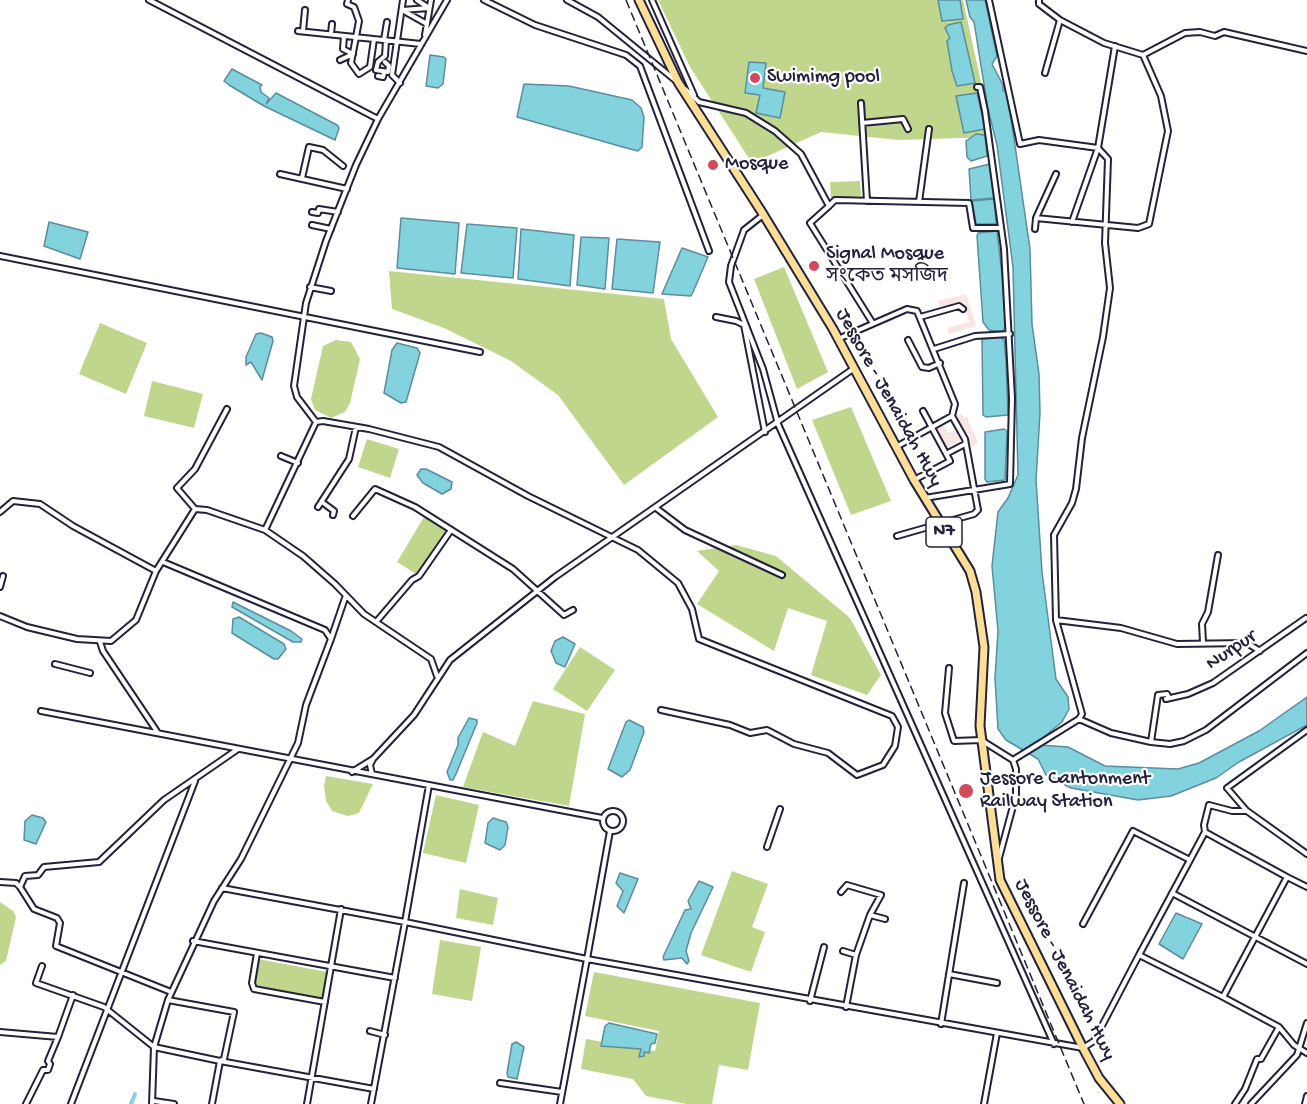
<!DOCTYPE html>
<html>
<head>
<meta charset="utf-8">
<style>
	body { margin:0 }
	canvas { display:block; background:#fff }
</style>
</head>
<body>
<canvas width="1307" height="1104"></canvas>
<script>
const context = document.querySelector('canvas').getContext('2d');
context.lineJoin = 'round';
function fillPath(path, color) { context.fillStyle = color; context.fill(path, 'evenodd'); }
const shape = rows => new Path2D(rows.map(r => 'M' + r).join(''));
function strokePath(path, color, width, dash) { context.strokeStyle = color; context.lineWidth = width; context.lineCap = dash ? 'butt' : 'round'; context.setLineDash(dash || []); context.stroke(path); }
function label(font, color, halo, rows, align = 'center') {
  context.font = font + ' "Gochi Hand","Noto Sans Bengali",sans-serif'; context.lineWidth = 4.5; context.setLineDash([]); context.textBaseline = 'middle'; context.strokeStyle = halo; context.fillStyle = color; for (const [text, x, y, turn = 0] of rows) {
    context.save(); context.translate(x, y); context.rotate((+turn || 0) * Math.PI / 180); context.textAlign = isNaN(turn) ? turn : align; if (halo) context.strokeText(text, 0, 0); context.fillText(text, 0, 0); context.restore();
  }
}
fillPath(shape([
	[966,294,976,326,949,334,947,328,969,322,964,301,940,307,938,301],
	[961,413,964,418,967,417,978,443,972,447,967,439,970,437,969,434,964,432,959,437,961,440,945,449,934,430,943,425,948,433,961,429,955,416]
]), '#f7e6e2');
fillPath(shape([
	[658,0,963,0,993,137,898,140,821,132,752,163,690,67],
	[860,181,861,196,831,198,830,182],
	[784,267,828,372,797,389,754,279],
	[389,271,664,299,671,339,718,417,624,485,558,395,511,361,444,328,392,309],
	[100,323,147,343,126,394,79,374],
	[336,340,351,342,360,359,350,403,345,412,331,418,315,410,311,399,323,346],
	[152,381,203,394,194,428,144,416],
	[851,407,891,501,851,515,812,420],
	[367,439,399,449,390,478,358,467],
	[424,517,446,530,418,575,397,562],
	[736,545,776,556,850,618,881,675,867,695,811,675,827,621,788,608,774,651,697,604,719,571,697,551],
	[580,647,615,670,587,711,553,689],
	[533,701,585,714,569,806,463,787,483,732,515,746],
	[326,776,373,784,359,813,348,816,332,811,326,801,324,786],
	[436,795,479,805,466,863,423,853],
	[732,871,768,884,752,927,765,932,751,972,701,955],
	[460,889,498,898,493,925,456,918],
	[0,902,13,911,16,917,6,961,0,965],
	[440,940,481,947,472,1001,432,994],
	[258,959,327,972,322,998,253,985],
	[594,972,760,1003,748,1070,719,1065,712,1104,687,1104,646,1096,633,1079,581,1069,586,1039,655,1051,659,1031,585,1016]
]), '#bfd68c');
const water = shape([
	[938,0,960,0,963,19,942,21,938,0],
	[966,0,985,0,997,56,992,64,1003,85,1003,91,1006,91,1012,125,1030,249,1032,324,1039,374,1040,413,1036,480,1042,572,1056,679,1068,697,1069,709,1062,722,1039,741,1039,745,1068,747,1105,766,1178,769,1199,763,1259,731,1307,697,1307,725,1239,762,1216,778,1171,796,1138,800,1071,788,1046,775,1038,759,1006,740,998,729,995,678,998,631,992,566,998,512,1008,498,1018,475,1013,267,997,145,988,109,974,22,970,17,966,0],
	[961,22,975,83,957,86,952,71,947,41,950,38,945,28,948,25,961,22],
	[430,55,444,57,446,59,443,84,438,88,426,86,430,55],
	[749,62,766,63,763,88,785,92,780,118,756,113,760,95,745,93,749,62],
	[232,69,262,85,260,87,261,92,269,98,266,104,276,93,337,125,339,128,335,140,264,106,229,85,224,81,232,69],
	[524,84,569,86,632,100,641,108,644,117,642,147,638,151,630,149,517,117,524,84],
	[977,93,985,129,964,133,956,96,977,93],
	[976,134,985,135,987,156,971,161,967,157,966,141,976,134],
	[990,164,994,198,971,200,969,169,990,164],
	[994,199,996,224,976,224,972,201,994,199],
	[401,218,459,223,455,274,397,268,401,218],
	[49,222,88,232,80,259,44,246,49,222],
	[467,224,517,228,513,278,461,273,467,224],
	[521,229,574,235,570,286,518,279,521,229],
	[997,231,1006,310,1005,327,1003,331,994,331,989,330,983,322,977,236,978,233,997,231],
	[581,237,609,238,605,289,577,285,581,237],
	[617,239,660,242,653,293,612,289,617,239],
	[682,248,708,257,693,292,691,296,662,294,682,248],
	[261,333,272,337,273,341,262,380,251,362,246,365,246,357,256,334,261,333],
	[1000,337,1004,340,1006,361,1008,415,986,417,983,415,982,339,1000,337],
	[397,343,417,348,420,353,406,402,401,403,384,393,392,350,397,343],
	[1004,429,1007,431,1005,480,987,482,985,479,985,432,1004,429],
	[421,469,426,469,452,482,451,489,442,494,423,483,417,475,421,469],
	[233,602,291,631,302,639,301,642,293,642,232,607,233,602],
	[239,617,284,644,286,649,278,659,274,659,232,633,233,619,239,617],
	[563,637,575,644,565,667,556,663,551,651,555,641,563,637],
	[469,718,477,720,477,723,456,774,453,780,450,780,447,772,458,745,458,738,469,718],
	[629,720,643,727,644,732,630,770,622,777,608,769,626,722,629,720],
	[32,815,43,818,46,822,36,844,24,840,25,821,32,815],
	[493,818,506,822,508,827,505,845,500,850,485,843,488,823,493,818],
	[620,873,638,879,624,913,617,906,623,891,616,883,620,873],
	[699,881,713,887,691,933,686,951,689,961,687,964,682,958,664,960,663,957,685,910,691,909,688,901,699,881],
	[1176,913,1202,924,1183,959,1159,944,1176,913],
	[609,1023,657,1034,655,1043,651,1044,649,1053,644,1052,644,1056,639,1057,641,1049,601,1046,605,1026,609,1023],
	[516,1042,524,1047,517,1079,508,1077,507,1073,512,1044,516,1042]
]);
fillPath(water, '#83d3df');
strokePath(water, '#5c8c9d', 1.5);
strokePath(shape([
	[131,1104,135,1094]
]), '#83d3df', 4);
const street = shape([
	[149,0,378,119],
	[348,0,347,4,354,7,359,21,351,63,359,74,370,67,374,39],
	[417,0,429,8,402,10,427,24],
	[447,0,378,119,356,165,326,241,306,303,294,386,297,397,316,422,323,421,369,429,439,447,528,496,638,550,678,583,692,609,699,639,892,716,898,727,895,746,883,765,857,775,828,753,794,744,767,730,750,733,730,725,661,710],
	[484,0,535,25,626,55,640,66,709,251],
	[567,0,598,17,675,80],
	[652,0,694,95],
	[989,0,1020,144,1039,140,1098,148,1072,222],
	[298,31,421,44],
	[303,31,305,10],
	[331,34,332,24],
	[425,35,431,0],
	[384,40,387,22],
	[1143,55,1185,33,1200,32,1215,36,1224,32,1307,51],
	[340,60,353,54,343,49,344,36],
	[385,62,389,66,388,72,376,70,378,62,385,56,386,40],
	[1045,73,1060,20],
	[378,76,383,77,384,73],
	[400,83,392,75,403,0],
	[685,89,699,102,746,113,775,131,801,154,829,206,810,223,872,322],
	[861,103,867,201],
	[862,123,903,119,908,129],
	[280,174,347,189],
	[302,178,309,147,323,150,343,166],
	[919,202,929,129],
	[829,206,835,200,969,203,973,228,1001,228],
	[312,212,318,213,319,209,338,212],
	[763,215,744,230,731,266,729,282,763,369,778,424,1054,1044],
	[1036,218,1138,228,1149,224,1168,131,1161,96,1143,55,1104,43,1060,20,1039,4,1039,0],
	[312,225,331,229],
	[1035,229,1036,218,1056,174],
	[0,256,480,352],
	[310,287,331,291],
	[716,317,736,321,744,325,765,432],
	[920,317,959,306,963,309],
	[838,339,907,309,917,311,955,404,952,416,965,439,978,510,974,514,897,536],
	[908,340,922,367,929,368,940,363],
	[934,349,975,336,1010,334],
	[896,447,952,416],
	[946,454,965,444],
	[281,456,298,463],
	[914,480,950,461,923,411],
	[925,498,1010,484,1012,398,1004,249,985,111,980,87,977,87],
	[322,502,334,511,333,515],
	[318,507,349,459,356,427],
	[656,508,685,530,782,575],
	[195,509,177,488,195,469,227,409],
	[0,512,13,501,40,504,73,526,156,571],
	[353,516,375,489,415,507,513,569,564,615,573,610],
	[265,530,316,422],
	[163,562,325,630,331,639,345,598],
	[0,587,3,576],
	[0,616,27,627,77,639,111,641,136,620,156,571,195,509,207,510,265,530,303,556,335,584,364,614,431,659,437,676],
	[1056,620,1121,628,1177,644,1247,643,1260,651],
	[376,622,412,580,419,576,451,530],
	[100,642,103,651,158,733],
	[1203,642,1202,624,1208,612,1218,555],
	[55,664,90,673],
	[949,668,945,713,954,741,981,740,1013,760,1016,769,1016,795,999,858],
	[1166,699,1188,694,1213,683,1306,618],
	[41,711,602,818],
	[1079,719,1111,733,1151,742,1170,744,1184,741,1206,730,1307,653],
	[1151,742,1158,695,1167,694,1169,698],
	[1013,760,1079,719,1082,714,1056,620,1054,535,1072,503,1076,489,1082,438,1103,337,1110,288,1105,243,1108,159,1098,148,1115,46],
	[352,772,373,759,414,715,450,660,555,577,853,369],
	[372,774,370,765,373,759],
	[1246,810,1227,788,1307,730],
	'603 821a10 10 0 1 1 20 0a10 10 0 1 1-20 0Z',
	[1205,832,1204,825,1209,805,1232,811,1247,811,1307,854],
	[767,847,780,809],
	[1287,877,1307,887],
	[0,882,16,883,20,887,25,876,38,875,44,867,99,862,164,800,238,749],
	[20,887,34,909,57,918,60,923,56,946,171,992],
	[222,888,405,922,429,785],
	[841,892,847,885,881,895,870,915,856,955,843,951],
	[1172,893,1307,964],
	[870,915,885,919],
	[1083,924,1133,831,1190,860,1139,955,1223,997,1287,877,1205,832,1190,860],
	[193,941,395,978],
	[257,953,252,983,254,989,325,1002],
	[42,966,36,983,104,1007,154,1047,220,1061,224,1059,234,1012,168,1000],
	[949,974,997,983],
	[1223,997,1279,1027,1261,1059,1257,1059,1245,1089,1235,1104],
	[810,1001,824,947],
	[846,1007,856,955],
	[941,1024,964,883],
	[1279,1027,1294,1045,1307,1053],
	[370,1031,385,1035],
	[0,1032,58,1037,73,995],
	[500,1083,562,1092],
	[154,1101,174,1104],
	[26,1104,43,1070,48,1070,50,1064,48,1061,58,1037],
	[71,1104,195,781],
	[152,1104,154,1047,168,1000,214,901,241,859,298,743,306,705,331,639],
	[212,1104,220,1061,374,1089],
	[307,1104,341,909],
	[371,1104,405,922,587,959,610,831],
	[560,1104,587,959,1083,1048,1094,1041,1139,955],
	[984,1104,997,1033],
	[1251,1104,1297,1055,1307,1023],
	[1305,1104,1307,1096]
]);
const highway = shape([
	[639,0,678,82,763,214,833,329,914,480,970,571,976,592,984,647,980,726,1000,880,1083,1048,1099,1078,1120,1104]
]);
strokePath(street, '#22223b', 8);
strokePath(highway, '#22223b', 11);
strokePath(street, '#fff', 4);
strokePath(highway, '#fcde96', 7);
strokePath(shape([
	[626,0,1084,1104]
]), '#22223b', 1.5, [9, 4.5]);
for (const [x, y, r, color] of [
	[755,78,6,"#d1495b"],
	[713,165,6,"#d1495b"],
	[814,266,6,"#d1495b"],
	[966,791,8,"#d1495b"]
]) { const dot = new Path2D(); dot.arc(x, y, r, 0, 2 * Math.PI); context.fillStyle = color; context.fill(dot); strokePath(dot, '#fff', 2); }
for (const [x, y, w] of [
	[944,532,36]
]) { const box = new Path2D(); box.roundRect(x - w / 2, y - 15, w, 30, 4.5); context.fillStyle = '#fff'; context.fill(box); strokePath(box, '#22223b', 1.5); }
label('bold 18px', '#22223b', null, [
	["N7",944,532]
]);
label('20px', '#22223b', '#fff', [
	["Swimimg pool",767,78],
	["Mosque",725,165],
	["Signal Mosque",826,255],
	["সংকেত মসজিদ",826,278],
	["Jessore Cantonment",980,780],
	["Railway Station",980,803]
], 'left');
label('20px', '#22223b', '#fff', [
	["Jessore - Jenaidah Hwy",888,398,61],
	["Nurpur",1232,651,-34],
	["Jessore - Jenaidah Hwy",1064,970,63]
]);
</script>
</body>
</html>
